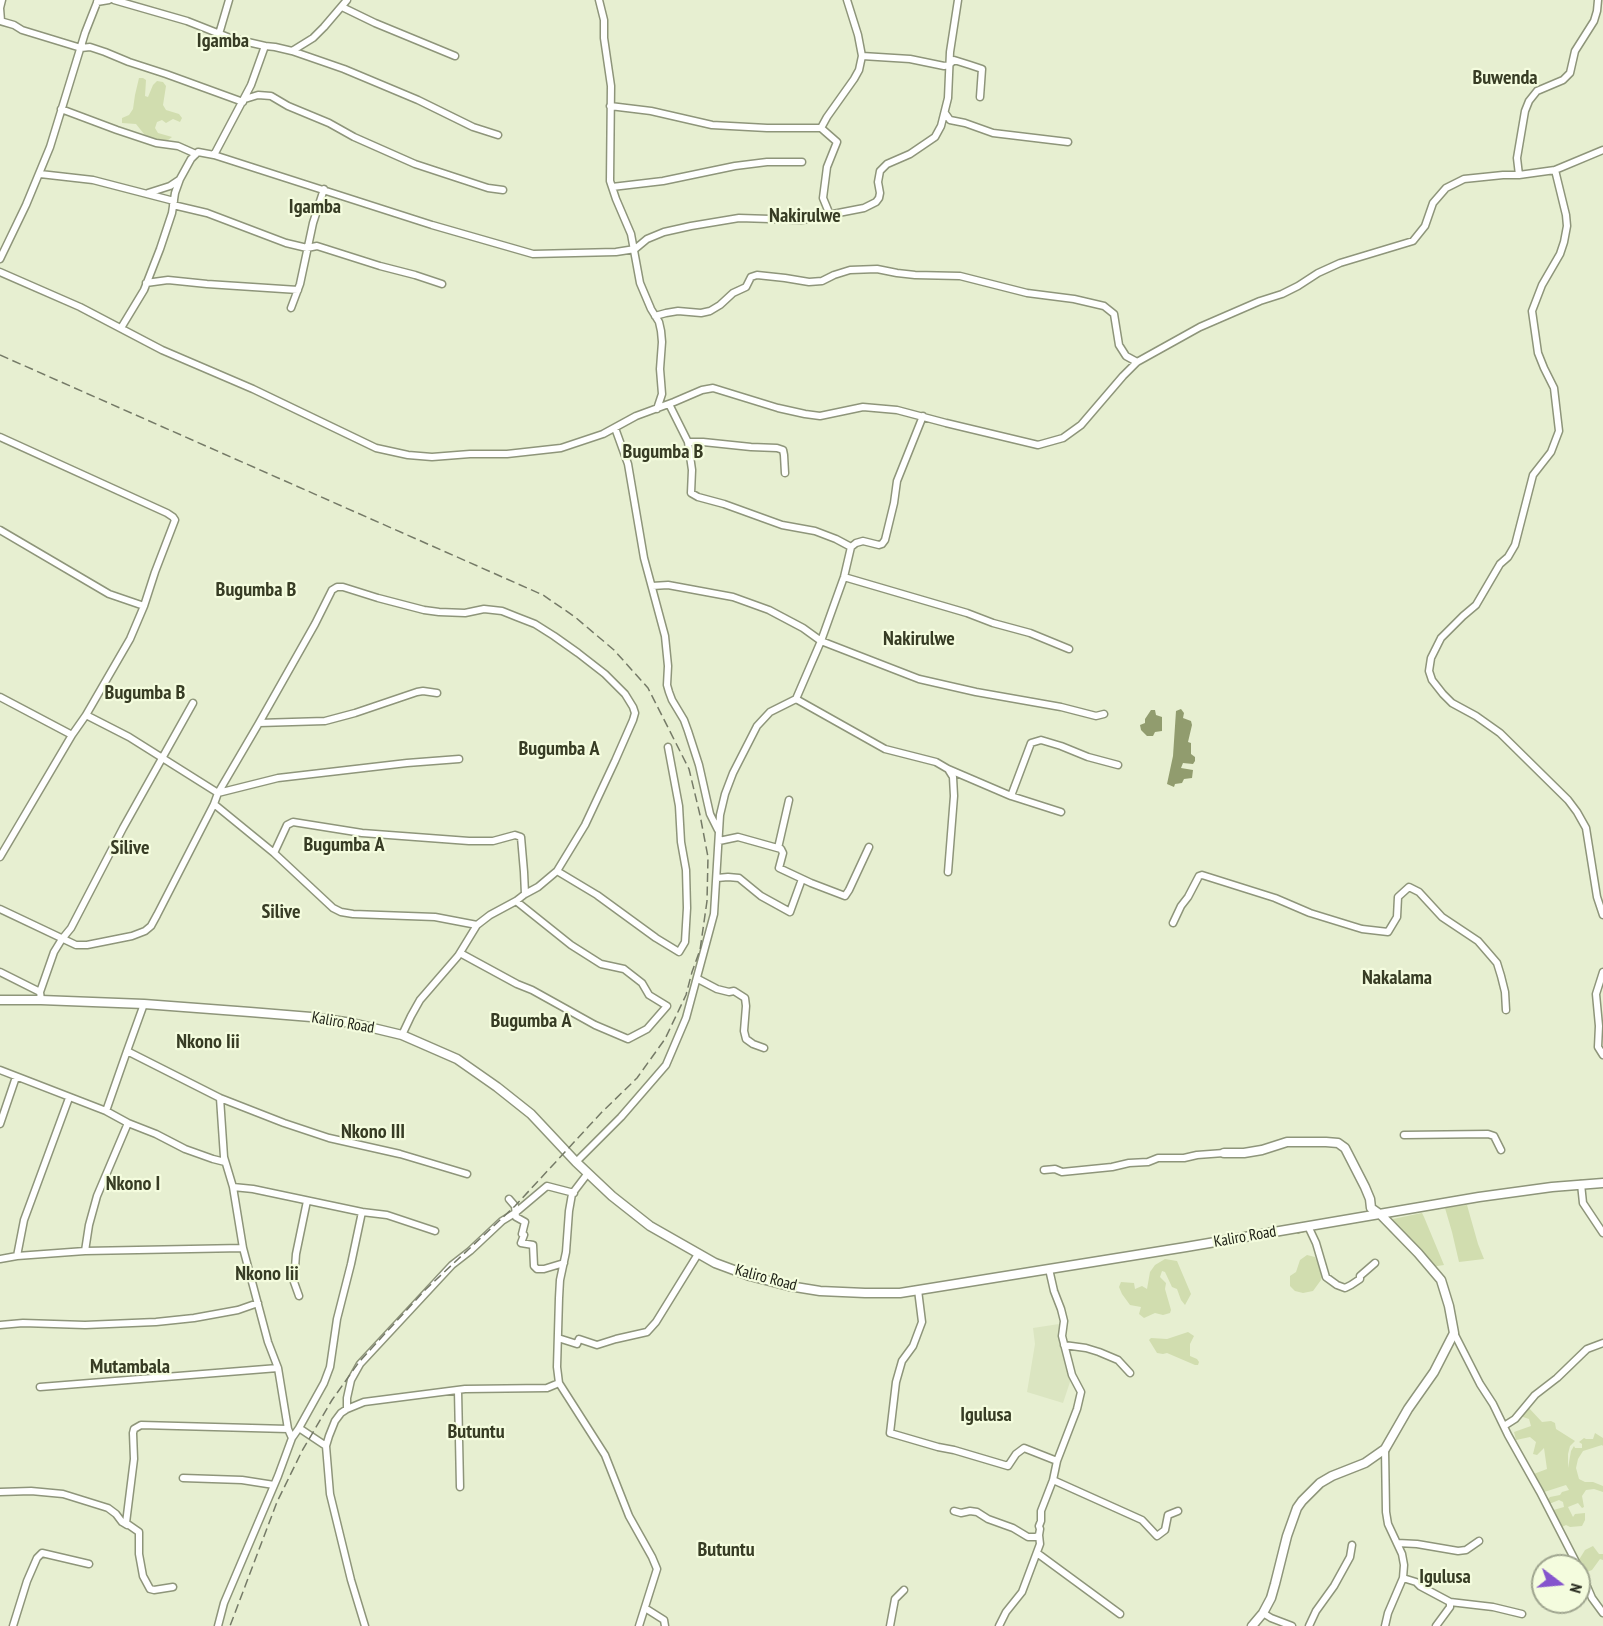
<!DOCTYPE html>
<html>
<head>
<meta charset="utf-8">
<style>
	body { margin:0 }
	#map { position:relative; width:1603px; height:1626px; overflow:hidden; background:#e7efd1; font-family:"PT Sans Narrow",sans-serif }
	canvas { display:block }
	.north { position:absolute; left:1531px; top:1554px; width:60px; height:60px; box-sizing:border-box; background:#f4fcde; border:2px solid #9fa58f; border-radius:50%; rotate:106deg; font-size:16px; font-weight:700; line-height:24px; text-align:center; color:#202318 }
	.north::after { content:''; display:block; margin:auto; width:21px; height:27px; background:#8554cd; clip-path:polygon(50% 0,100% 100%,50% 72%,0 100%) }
</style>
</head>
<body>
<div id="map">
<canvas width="1603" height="1626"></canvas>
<div class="north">N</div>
</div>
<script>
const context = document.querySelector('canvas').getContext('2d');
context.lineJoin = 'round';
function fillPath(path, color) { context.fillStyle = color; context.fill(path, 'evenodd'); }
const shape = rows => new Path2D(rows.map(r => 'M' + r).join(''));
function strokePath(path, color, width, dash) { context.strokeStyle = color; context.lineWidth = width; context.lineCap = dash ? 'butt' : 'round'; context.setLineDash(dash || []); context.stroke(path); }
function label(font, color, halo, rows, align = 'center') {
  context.font = font + ' "PT Sans Narrow",sans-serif'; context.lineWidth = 4.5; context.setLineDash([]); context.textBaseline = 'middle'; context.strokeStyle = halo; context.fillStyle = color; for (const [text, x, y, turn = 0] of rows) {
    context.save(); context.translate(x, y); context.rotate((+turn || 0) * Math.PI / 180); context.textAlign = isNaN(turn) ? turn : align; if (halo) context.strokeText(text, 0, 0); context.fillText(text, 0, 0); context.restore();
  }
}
fillPath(shape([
	[1059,1324,1060,1337,1071,1379,1063,1403,1027,1392,1035,1344,1033,1328]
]), '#dbe5c1');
fillPath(shape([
	[139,78,143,78,146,80,145,96,148,97,153,85,157,81,163,82,166,86,163,105,166,110,179,114,182,118,180,122,173,119,166,123,162,120,157,122,155,128,158,133,172,137,168,140,161,141,151,138,144,134,136,124,122,123,122,118,129,115,133,109,135,95],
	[1467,1205,1478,1244,1484,1259,1459,1262,1452,1232,1445,1208],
	[1422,1213,1424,1217,1444,1265,1431,1267,1388,1220],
	[1307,1255,1315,1257,1320,1269,1322,1276,1321,1280,1313,1291,1303,1293,1295,1291,1290,1286,1290,1276,1296,1272,1300,1260],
	[1165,1259,1177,1261,1191,1294,1185,1305,1181,1300,1177,1289,1172,1287,1165,1272,1162,1271,1160,1277,1166,1283,1165,1289,1171,1310,1170,1313,1163,1315,1155,1313,1144,1318,1139,1314,1141,1307,1130,1305,1122,1294,1119,1287,1121,1282,1134,1283,1135,1289,1142,1286,1147,1289,1150,1272,1155,1265],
	[1188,1332,1194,1336,1190,1344,1190,1356,1197,1359,1199,1362,1198,1365,1195,1365,1167,1353,1163,1354,1157,1353,1149,1340,1151,1338,1167,1339],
	[1528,1407,1542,1422,1551,1421,1555,1423,1556,1429,1575,1441,1570,1446,1568,1454,1568,1468,1571,1451,1574,1446,1575,1448,1582,1448,1582,1444,1579,1442,1584,1438,1586,1439,1593,1439,1595,1433,1603,1438,1603,1446,1602,1445,1583,1451,1578,1459,1576,1468,1579,1479,1585,1482,1593,1482,1603,1486,1603,1492,1594,1489,1586,1490,1582,1496,1584,1507,1582,1508,1578,1503,1568,1507,1573,1517,1575,1514,1585,1513,1585,1520,1582,1526,1570,1527,1566,1525,1562,1527,1562,1532,1550,1511,1564,1507,1563,1502,1559,1500,1549,1504,1547,1500,1550,1497,1560,1495,1562,1492,1569,1490,1566,1485,1541,1493,1531,1475,1547,1469,1544,1448,1537,1455,1533,1454,1536,1442,1530,1437,1516,1440,1514,1432,1531,1426,1529,1419,1523,1417,1521,1413],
	[1593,1546,1599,1554,1603,1554,1603,1560,1600,1559,1592,1570,1582,1574,1577,1563,1585,1550]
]), '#d1ddaf');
fillPath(shape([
	[1181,709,1184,713,1183,718,1191,721,1192,725,1188,742,1191,743,1191,754,1195,757,1195,761,1193,764,1183,763,1181,768,1193,770,1192,778,1184,779,1182,783,1175,784,1174,787,1167,784,1173,756,1176,711],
	[1151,710,1155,710,1156,715,1162,717,1162,731,1155,732,1153,736,1147,736,1141,730,1140,725,1145,723,1145,719]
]), '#919c6e');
strokePath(shape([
	[1298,1233,1305,1231]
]), '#919c6e', 1.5);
const street = shape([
	[114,0,187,21,230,38,265,46],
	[599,0,604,20,604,38,611,86,610,181,616,199,631,234,640,283,651,309,659,322,661,331,662,342,660,369,662,394,657,409],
	[97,2,109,0],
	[342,7,375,23,455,56],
	[0,21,14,25,22,30,81,48,90,47,105,52,129,62,166,74,243,102],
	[1,21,0,8,2,0],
	[219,34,229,0],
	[292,51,344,69,418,100,473,127,498,135],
	[862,56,910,59,944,66,949,65,954,60,970,65,982,69,980,97],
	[245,99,258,95,271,96,288,106,329,123,354,137,415,164,488,188,503,190],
	[610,106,651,111,712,125,767,128,821,128],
	[61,109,117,130,156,143,178,146,196,154],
	[945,113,950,120,965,123,993,133,1068,142],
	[214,155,432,225,533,254,616,252,635,249,647,239,664,232,691,226,739,218,802,220,864,208,876,202,879,198,880,193,878,182,880,171,887,164,910,154,935,137,941,126,948,98,950,52,958,0],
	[1555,170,1566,215,1567,226,1564,242,1560,254,1542,285,1532,311,1538,353,1544,368,1554,388,1559,431,1551,452,1533,475,1515,545,1508,557,1500,564,1476,605,1463,616,1441,638,1431,658,1429,671,1432,680,1443,694,1452,703,1476,716,1500,733,1568,800,1577,812,1586,828,1597,897,1603,915],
	[40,174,93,180,174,201],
	[1519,175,1517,158,1525,111,1529,101,1537,91,1563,80,1570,73,1575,51,1594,21,1597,11,1598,0],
	[612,187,663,181,735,166,767,162,802,162],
	[148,193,170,186,179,180],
	[173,205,207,213,286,243,307,248,317,246,380,266,415,275,442,284],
	[830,215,823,198,827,167,837,142,821,128,827,117,854,79,859,70,862,56,858,35,847,0],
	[0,259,26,205,50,147,85,33,98,0],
	[0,272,80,307,162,350,253,389,376,448,408,455,432,457,470,454,507,454,561,448,603,434,636,416,674,402,702,390,713,388,778,408,805,414,820,416,863,407,897,410,946,423,1038,445,1063,438,1081,425,1123,376,1137,362,1200,327,1260,301,1282,294,1298,286,1318,273,1340,263,1413,241,1425,226,1433,203,1446,188,1464,179,1503,175,1519,175,1555,170,1603,150],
	[146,283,168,280,207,284,298,290],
	[291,308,300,284,313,223,324,189],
	[655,316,666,313,678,311,701,313,710,311,720,305,733,293,746,287,751,277,757,275,785,278,809,282,822,281,834,275,850,270,877,269,897,273,915,275,960,276,1027,293,1074,299,1104,306,1114,314,1119,345,1126,356,1137,362],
	[121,328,144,290,160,249,172,213,175,193,180,179,191,159,198,152,214,155,251,85,265,46,275,47,292,51,313,38,324,27,347,0],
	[669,404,688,442,692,470,691,493,698,497,724,504,782,525,815,531,836,539,851,547],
	[615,428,628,464,644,558,665,636,668,666,667,685,669,692,672,700,684,720,688,731,699,765,710,814,718,830],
	[0,437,167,513,173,517,175,520,155,572,144,606,130,639,86,715],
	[688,442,703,442,751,447,777,448,783,450,784,455,785,473],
	[0,530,109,594,144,606],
	[844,577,967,613,993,623,1030,633,1069,649],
	[652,586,668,585,733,597,769,610,803,628,821,641,919,679,976,692,1061,707,1096,716,1104,714],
	[0,697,72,735],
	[796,699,885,749,936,762,948,769,953,777,954,796,948,872],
	[259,723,315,624,332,590,337,587,343,587,378,598,424,610,439,612,465,613,484,609,502,611,517,617,535,624,554,636,578,653,605,674,625,694,633,707,635,713,633,720,615,761,585,825,557,871,538,887,525,894,516,901,490,915,477,925,458,956,420,1000,411,1016,402,1035],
	[948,769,1011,796],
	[214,804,274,853,333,908,341,912,353,914,435,917,477,925],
	[1061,812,1011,796,1031,743,1041,740,1061,746,1088,757,1118,765],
	[719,841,738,837,781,849,783,853,779,868,811,883,845,896,849,890,869,847],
	[778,848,789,800],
	[274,853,287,825,293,822,362,833,469,841,493,841,515,835,521,837,524,872,525,894],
	[0,857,72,735,86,715,129,737,218,793,278,778,407,763,459,759],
	[557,871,597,895,656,938,679,952,685,942,687,908,686,870,681,842,679,806,668,747],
	[717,878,728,877,739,878,761,896,790,912,802,879],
	[0,909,76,945,87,945,132,936,145,931,151,926,157,915,214,804,218,793,259,723,325,721,355,713,417,692,423,691,437,693],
	[1173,923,1181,906,1188,897,1199,876,1202,875,1275,898,1310,913,1362,929,1388,932,1397,917,1398,897,1409,887,1419,892,1442,917,1478,941,1491,956,1497,963,1501,976,1505,992,1506,1010],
	[460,953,517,984,532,990,595,1025,628,1039,647,1029,667,1006,649,995,642,983,624,969,601,964,571,945,516,901],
	[0,972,40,992],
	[1603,972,1596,994,1599,1026,1598,1047,1603,1055],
	[698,979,717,989,729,992,734,991,745,998,746,1006,744,1031,746,1039,753,1044,764,1048],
	[41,1000,40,992,54,952,62,939,71,928,123,828,193,703],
	[144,1004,127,1051,220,1098,284,1123,329,1138,400,1154,467,1174],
	[0,1070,106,1111,128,1123,156,1134,185,1149,213,1159,225,1162],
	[220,1098,224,1157,233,1187,243,1248,268,1342,278,1368,288,1429,292,1438],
	[106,1111,127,1051],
	[0,1124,16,1077],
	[1404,1135,1488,1134,1494,1136,1501,1150],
	[576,1162,621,1117,666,1065,686,1018,714,914,720,815,725,794,733,773,757,726,770,712,796,699,821,641,844,577,851,547,856,543,863,541,879,545,882,544,885,540,894,503,897,481,923,416],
	[1044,1170,1055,1169,1062,1172,1112,1167,1129,1163,1148,1162,1158,1158,1184,1158,1197,1155,1224,1153],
	[1581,1184,1583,1203,1603,1233],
	[233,1187,253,1189,362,1212,387,1215,435,1231],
	[509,1199,515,1206,516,1217,525,1222,522,1234,524,1235,521,1243,533,1245,534,1266,537,1269,544,1269,564,1263],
	[1308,1226,1316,1243,1326,1277,1337,1285,1345,1288,1351,1285,1360,1279,1360,1276,1375,1263],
	[85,1251,89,1225,97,1196,128,1123],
	[17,1256,24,1220,69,1098],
	[0,1259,17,1256,85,1251,243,1248],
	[918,1290,922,1322,913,1346,902,1361,896,1382,890,1433,938,1447,954,1450,1008,1466,1016,1454,1024,1448,1057,1461],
	[299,1296,294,1282,296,1254,307,1201],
	[0,1325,23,1323,85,1325,156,1322,194,1318,238,1310,258,1303],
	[1454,1333,1480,1384,1493,1404,1508,1435,1540,1492,1578,1566],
	[558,1338,577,1344,579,1339,597,1345,616,1339,647,1332,656,1322,698,1254],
	[1064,1345,1086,1348,1099,1352,1118,1360,1130,1373],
	[559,1383,605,1455,629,1516,652,1557,657,1569,639,1626],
	[40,1387,278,1368],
	[458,1390,460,1487],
	[347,1409,347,1398,351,1380,360,1364,452,1265,470,1251,502,1221,515,1213,547,1186,574,1193],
	[1504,1426,1515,1419,1535,1395,1557,1378,1587,1349,1603,1343],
	[299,1428,326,1446],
	[1385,1449,1386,1512,1388,1524,1402,1554,1404,1565,1403,1578,1388,1613,1385,1626],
	[183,1478,242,1480,274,1485],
	[1053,1480,1142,1520,1157,1536,1165,1530,1168,1515,1178,1511],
	[0,1492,31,1491,63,1494,108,1508,116,1514,122,1522,127,1525],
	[954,1511,961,1513,970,1511,977,1512,988,1519,1013,1528,1028,1537,1036,1537,1039,1535,1040,1529,1039,1526,1041,1521,1041,1511,1053,1480,1057,1461,1077,1409,1081,1392,1072,1375,1062,1336,1064,1321,1061,1309,1054,1291,1049,1269],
	[1397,1543,1417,1544,1458,1551,1466,1550,1479,1541],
	[1037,1553,1120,1614],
	[1579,1568,1592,1598,1603,1613],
	[1403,1578,1416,1582,1420,1586,1450,1602,1493,1607,1522,1614],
	[173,1587,154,1590,150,1589,143,1576,139,1554,139,1532,126,1523,134,1459,133,1433,134,1429,141,1425,288,1429],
	[645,1608,664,1620,665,1626],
	[1263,1613,1271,1618,1292,1626],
	[13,1626,27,1581,37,1558,42,1553,89,1564],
	[218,1626,224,1603,278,1476,292,1438,299,1428,324,1383,330,1367,337,1319,351,1264,362,1212],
	[365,1626,351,1580,330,1494,326,1446,329,1436,335,1421,341,1413,347,1409,364,1402,465,1389,547,1388,559,1383,557,1367,559,1298,560,1280,566,1252,569,1211,572,1194,588,1173],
	[890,1626,895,1599,904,1590],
	[999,1626,1006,1612,1022,1592,1040,1544,1039,1535],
	[1309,1626,1316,1611,1334,1586,1350,1557,1352,1545],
	[1436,1626,1450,1607,1450,1602]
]);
const secondary = shape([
	[0,1000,41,1000,144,1004,250,1012,311,1017,352,1023,402,1035,457,1059,497,1087,531,1114,576,1162,612,1196,650,1226,715,1263,750,1276,789,1286,820,1291,865,1293,900,1293,1186,1247,1479,1197,1552,1187,1603,1183],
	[1224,1153,1244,1153,1262,1150,1287,1142,1326,1142,1338,1143,1345,1148,1365,1187,1370,1199,1371,1208,1381,1215,1418,1253,1441,1280,1449,1306,1454,1333,1434,1372,1408,1409,1385,1449,1365,1463,1332,1476,1320,1483,1302,1501,1297,1508,1287,1536,1275,1584,1271,1598,1263,1613,1252,1626]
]);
strokePath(street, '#8e957a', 9);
strokePath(secondary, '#8e957a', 11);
strokePath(street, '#fff', 6);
strokePath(secondary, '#fff', 8);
strokePath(shape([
	[0,355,543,595,575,617,614,650,648,688,689,769,700,815,708,857,707,901,700,950,692,972,686,995,665,1039,637,1078,601,1113,515,1206,425,1290,359,1362,332,1400,302,1451,277,1502,230,1626]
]), '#757a67', 1.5, [9, 4.5]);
label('16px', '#202318', '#f4fcde', [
	["Kaliro Road",343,1023,10],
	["Kaliro Road",1245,1237,-10],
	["Kaliro Road",766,1278,15]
]);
label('bold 20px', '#373c24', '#f4fcde', [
	["Igamba",223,41],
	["Buwenda",1505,78],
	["Igamba",315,207],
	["Nakirulwe",805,216],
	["Bugumba B",663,452],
	["Bugumba B",256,590],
	["Nakirulwe",919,639],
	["Bugumba B",145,693],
	["Bugumba A",559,749],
	["Bugumba A",344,845],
	["Silive",130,848],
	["Silive",281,912],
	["Nakalama",1397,978],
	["Bugumba A",531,1021],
	["Nkono Iii",208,1042],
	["Nkono III",373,1132],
	["Nkono I",133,1184],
	["Nkono Iii",267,1274],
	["Mutambala",130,1367],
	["Igulusa",986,1415],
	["Butuntu",476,1432],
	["Butuntu",726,1550],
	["Igulusa",1445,1577]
]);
</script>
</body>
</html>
